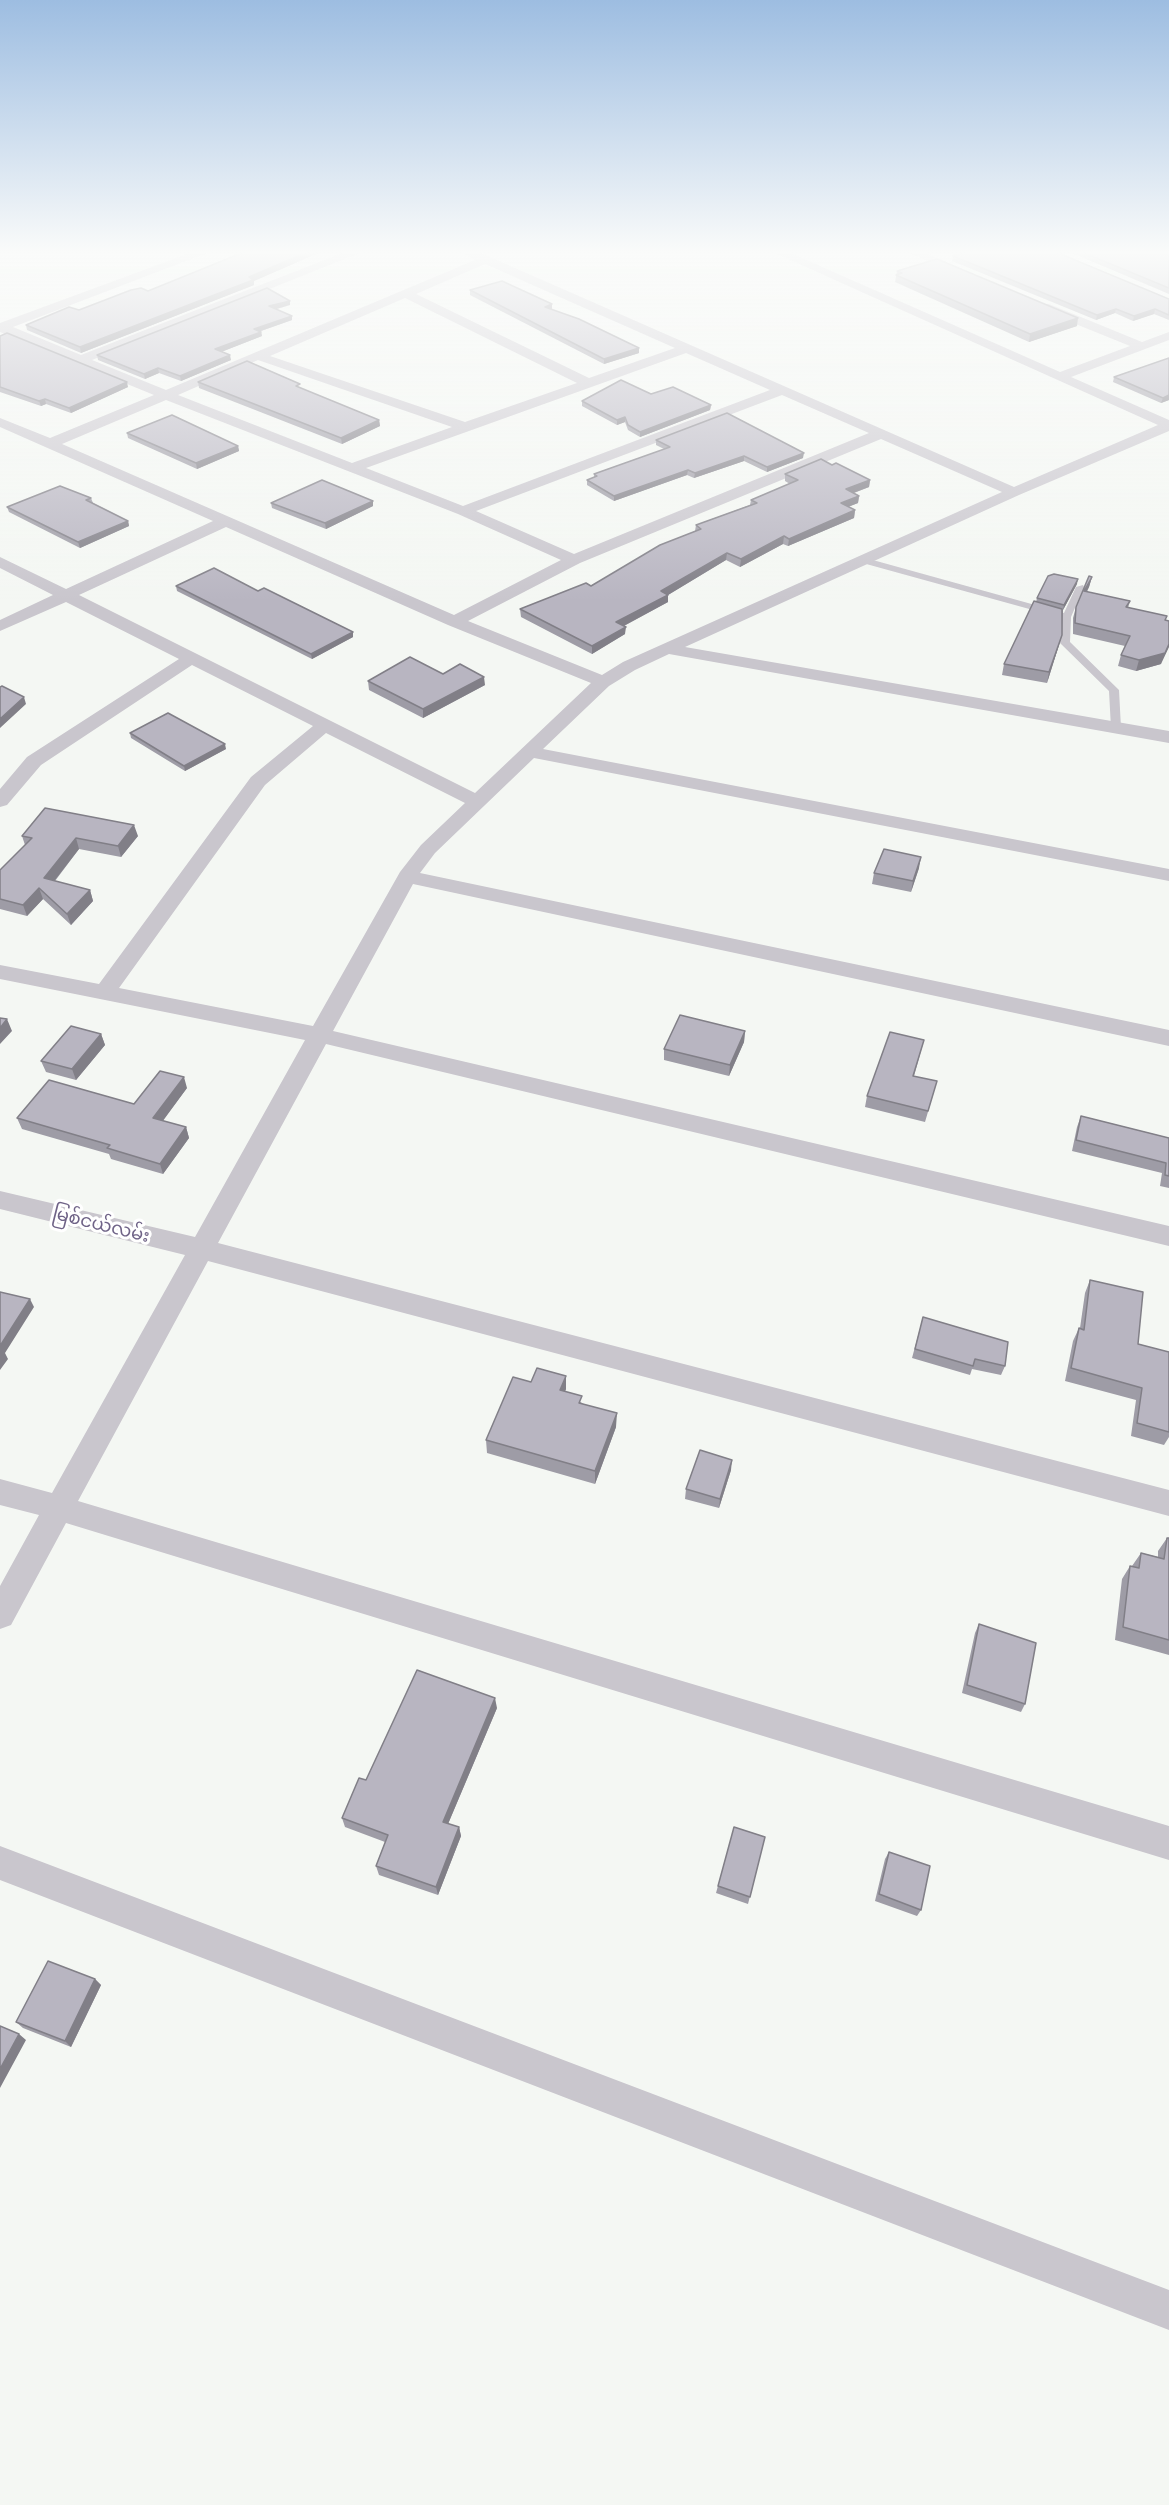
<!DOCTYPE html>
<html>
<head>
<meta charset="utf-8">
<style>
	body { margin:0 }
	canvas { display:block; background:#f4f7f3 }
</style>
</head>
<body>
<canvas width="1169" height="2505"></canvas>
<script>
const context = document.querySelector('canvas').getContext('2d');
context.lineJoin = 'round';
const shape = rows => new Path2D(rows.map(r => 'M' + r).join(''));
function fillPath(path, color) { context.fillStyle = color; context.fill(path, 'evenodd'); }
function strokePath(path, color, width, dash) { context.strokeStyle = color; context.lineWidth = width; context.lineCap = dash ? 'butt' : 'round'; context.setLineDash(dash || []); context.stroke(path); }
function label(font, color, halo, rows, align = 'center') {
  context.font = font + ' "Alegreya Sans","Noto Sans Myanmar",sans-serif'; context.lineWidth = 6; context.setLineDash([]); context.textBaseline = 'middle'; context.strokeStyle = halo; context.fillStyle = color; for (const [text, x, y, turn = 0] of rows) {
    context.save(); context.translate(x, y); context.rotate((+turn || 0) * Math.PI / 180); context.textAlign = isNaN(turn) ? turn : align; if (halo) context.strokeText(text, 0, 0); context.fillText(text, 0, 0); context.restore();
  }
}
fillPath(shape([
	[862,557,1064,613,1076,587,1083,585,1084,587,1071,617,1070,642,1119,690,1121,728,1116,731,1111,728,1109,691,1060,643,1062,618,859,562,858,560,862,557]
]), '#c9c6cd');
fillPath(shape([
	[198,250,215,250,13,327,81,355,350,250,367,250,92,360,166,390,475,260,458,250,474,250,1014,487,1158,425,768,250,784,250,1060,372,1130,346,1041,310,1041,304,1049,304,1142,342,1169,332,1169,340,1071,377,1169,420,1169,431,1019,495,685,647,1169,731,1169,743,669,654,635,670,609,686,543,749,1169,869,1169,881,534,758,435,853,420,873,1169,1030,1169,1046,413,884,333,1031,1169,1226,1169,1246,326,1044,218,1243,1169,1490,1169,1516,208,1261,78,1501,1169,1826,1169,1860,66,1523,11,1625,0,1629,0,1586,39,1515,0,1505,0,1479,52,1493,185,1255,0,1209,0,1191,195,1237,305,1040,0,979,0,965,99,984,251,777,313,726,192,665,41,765,7,805,0,807,0,789,27,757,179,659,66,602,0,631,0,620,53,595,0,568,0,557,66,589,213,521,0,427,0,418,50,438,154,395,0,332,0,323,198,250],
	[485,264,675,348,589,378,416,294,485,264],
	[405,298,577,383,465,422,270,356,405,298],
	[686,353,770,390,463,506,366,468,686,353],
	[258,360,452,427,352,463,178,395,258,360],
	[782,395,869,433,574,554,476,511,782,395],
	[166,400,458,514,561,560,454,615,62,444,166,400],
	[881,439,1002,492,623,662,602,675,468,621,580,563,881,439],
	[226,527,448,625,591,683,475,793,79,595,226,527],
	[326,733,465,803,421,845,400,872,313,1026,119,988,265,785,326,733],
	[904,250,920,250,970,273,960,276,904,250],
	[0,1846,1169,2290,1169,2330,0,1880,0,1846]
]), '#c9c6cd');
fillPath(shape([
	[249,250,325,250,254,281,254,285,81,353,27,330,26,325,148,291],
	[1065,250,1169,250,1169,294],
	[953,256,1169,299,1169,320,1154,314,1133,321,1115,313,1096,320,952,261],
	[897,271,1077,326,1029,342,895,282],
	[470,290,552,304,552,309,551,309,639,348,639,353,604,364,470,295],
	[290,305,276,309,292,316,292,320,261,331,262,336,221,352,231,360,181,381,159,373,145,379,98,360,97,355],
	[0,336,128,387,71,413,46,404,41,406,0,392],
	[1169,358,1169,400,1161,403,1113,382,1114,377],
	[198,382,379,420,380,426,342,444,199,388],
	[651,394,711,405,710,410,640,437,628,430,625,422,617,425,582,406,582,401],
	[127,433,238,446,239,451,197,469,128,438],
	[656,440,803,458,767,472,744,461,694,478,687,475,614,501,587,485,587,480,594,477,594,474,664,449,656,445],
	[832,465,870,480,869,487,854,493,859,496,858,503,848,507,855,510,854,518,788,546,783,544,740,567,726,560,668,595,668,602,624,626,625,634,592,654,521,617,520,609,591,586,695,531,696,525,750,505,751,500,790,484,785,481,785,474],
	[91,498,93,503,128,521,129,526,80,548,9,512,7,507],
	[271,503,373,506,326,529,272,508],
	[1092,577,1089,587,1087,592,1130,601,1128,608,1167,616,1165,620,1161,664,1136,671,1118,666,1121,655,1125,646,1073,634,1073,618,1076,607],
	[1077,584,1063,610,1062,635,1047,683,1002,675,1004,664,1036,602,1037,598],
	[176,586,258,591,353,637,312,659,177,591],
	[368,681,485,685,423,718,369,690],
	[130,733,226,749,185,771,131,738],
	[22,836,138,836,121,857,79,849,55,881,90,890,93,901,71,925,43,899,27,916,0,909,0,870,25,845],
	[919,868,911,892,872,884,874,873],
	[745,1031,744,1042,729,1076,664,1060,664,1049],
	[101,1034,105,1045,76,1080,46,1072,41,1061],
	[924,1040,914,1076,937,1081,925,1122,865,1107,867,1096],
	[187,1088,162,1121,186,1127,189,1138,163,1174,111,1159,109,1154,22,1129,17,1118,134,1104],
	[1081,1116,1169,1138,1169,1188,1160,1186,1162,1173,1072,1151,1077,1127],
	[1090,1280,1138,1344,1169,1352,1169,1437,1164,1445,1131,1436,1136,1400,1065,1381,1073,1341,1079,1328,1080,1328,1085,1293],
	[923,1317,1005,1366,1001,1375,972,1369,970,1375,912,1358],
	[531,1382,566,1389,565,1391,616,1427,595,1484,487,1453,486,1440],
	[731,1470,719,1508,685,1499,686,1489],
	[1167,1538,1169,1538,1169,1655,1115,1640,1122,1579,1130,1566,1132,1566,1141,1553,1158,1557,1158,1551],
	[979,1624,1025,1704,1021,1712,962,1693,975,1633],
	[497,1708,448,1824,459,1827,461,1836,438,1895,379,1875,376,1866,385,1842,345,1827,342,1818,366,1780],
	[734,1827,765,1837,748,1904,716,1893],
	[889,1852,921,1910,917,1916,875,1901,885,1859],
	[95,1979,101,1985,71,2047,23,2028,16,2022]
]), '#9e9ca6');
fillPath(shape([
	[312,250,325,250,254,281,254,285,81,353,80,347],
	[290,301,290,305,270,311,269,306],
	[552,304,552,309,545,312,545,307],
	[1116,309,1115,313,1096,320,1097,315],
	[1155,309,1154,314,1133,321,1134,316],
	[292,316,292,320,255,333,254,329],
	[1078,318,1077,326,1029,342,1030,334],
	[261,332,262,336,216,354,215,349],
	[639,348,639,353,604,364,604,359],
	[230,355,231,360,181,381,180,376],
	[158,368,159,373,145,379,144,374],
	[127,382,128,387,71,413,69,408],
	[1169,395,1169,400,1161,403,1163,398],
	[45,399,46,404,41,406,39,401],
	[711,405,710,410,640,437,640,432],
	[625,417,625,422,617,425,617,420],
	[379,420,380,426,342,444,341,438],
	[238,446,239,451,197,469,196,463],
	[804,453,803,458,767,472,767,467],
	[744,456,744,461,694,478,695,473],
	[688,470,687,475,614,501,614,496],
	[870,480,869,487,845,496,846,489],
	[859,496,858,503,840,510,841,503],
	[373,501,373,506,326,529,325,523],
	[855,510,854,518,788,546,789,539],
	[128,521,129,526,80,548,78,542],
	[784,536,783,544,740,567,741,559],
	[727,553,726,560,668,595,668,602,616,630,616,622,661,591],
	[1092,577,1089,587,1081,601,1084,591],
	[1078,579,1077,584,1063,610,1064,605],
	[626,627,625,634,592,654,592,646],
	[353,632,353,637,312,659,311,654],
	[1062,635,1059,645,1047,683,1049,672],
	[1169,644,1169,647,1161,664,1136,671,1139,660],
	[484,677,485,685,423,718,423,709],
	[24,697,26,704,0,728,0,719],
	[225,744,226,749,185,771,184,766],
	[134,825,138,836,121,857,118,846],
	[76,838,79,849,48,889,44,878],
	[921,857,919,868,911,892,913,881],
	[39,888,43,899,27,916,23,905],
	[90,890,93,901,71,925,67,914],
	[7,1019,12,1031,0,1044,0,1028],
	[745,1031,744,1042,729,1076,730,1065],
	[101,1034,105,1045,76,1080,72,1069],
	[184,1077,187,1088,157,1129,153,1118],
	[186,1127,189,1138,163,1174,160,1164],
	[30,1299,34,1307,5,1353,8,1359,0,1370,0,1346],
	[566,1376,566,1389,560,1404,560,1390],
	[617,1413,616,1427,595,1484,595,1471],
	[732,1460,731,1470,719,1508,720,1499],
	[495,1698,497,1708,445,1831,443,1822],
	[459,1827,461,1836,438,1895,436,1887],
	[95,1979,101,1985,71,2047,65,2041],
	[19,2034,26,2040,0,2088,0,2069]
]), '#817f87');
const building = shape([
	[249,250,312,250,249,277,253,280,80,347,26,325,69,307,79,310,131,290,141,288,148,291,249,250],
	[972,250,1051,250,1169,299,1169,315,1155,309,1134,316,1116,309,1097,315,953,256,972,250],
	[1077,250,1169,250,1169,288,1077,250],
	[937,259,1078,318,1030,334,896,275,902,273,897,271,937,259],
	[502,281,552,304,545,307,579,319,639,348,604,359,470,290,502,281],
	[267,288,290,301,269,306,292,316,254,329,261,332,215,349,230,355,180,376,158,368,144,374,97,355,267,288],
	[7,333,127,382,69,408,45,399,39,401,0,387,0,336,7,333],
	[1169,358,1169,395,1163,398,1114,377,1169,358],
	[247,361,300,384,296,386,379,420,341,438,198,382,247,361],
	[621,380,651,394,673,387,711,405,640,432,628,425,625,417,617,420,582,401,621,380],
	[727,413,804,453,767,467,744,456,695,473,688,470,614,496,587,480,597,476,594,474,670,447,656,440,727,413],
	[172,415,238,446,196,463,127,433,172,415],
	[821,459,832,465,836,463,870,480,846,489,859,496,841,503,855,510,789,539,784,536,741,559,727,553,661,591,668,595,616,622,626,627,592,646,520,609,586,583,591,586,660,545,701,529,696,525,757,503,751,500,798,480,785,474,821,459],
	[322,480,373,501,325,523,271,503,322,480],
	[60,486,91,498,86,500,128,521,78,542,7,507,60,486],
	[214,568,258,591,264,588,353,632,311,654,176,586,214,568],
	[1054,574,1078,579,1064,605,1037,598,1048,576,1054,574],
	[1089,576,1092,577,1084,591,1130,601,1126,607,1167,616,1165,620,1169,621,1169,644,1165,653,1139,660,1121,655,1130,636,1075,623,1076,607,1089,576],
	[1034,601,1062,609,1062,635,1049,672,1004,664,1034,601],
	[410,657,443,674,460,664,484,677,423,709,368,681,410,657],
	[2,686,24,697,0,719,0,687,2,686],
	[168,713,225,744,184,766,130,733,168,713],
	[45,808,134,825,118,846,76,838,44,878,90,890,67,914,39,888,23,905,0,899,0,870,32,838,22,836,45,808],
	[884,849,921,857,913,881,874,873,884,849],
	[680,1015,745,1031,730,1065,664,1049,680,1015],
	[0,1018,7,1019,0,1028,0,1018],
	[71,1026,101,1034,72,1069,41,1061,71,1026],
	[890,1032,924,1040,913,1076,937,1081,928,1111,867,1096,890,1032],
	[160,1071,184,1077,153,1118,186,1127,160,1164,107,1148,110,1145,17,1118,49,1080,134,1104,160,1071],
	[1081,1116,1169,1138,1169,1176,1165,1175,1166,1163,1076,1140,1081,1116],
	[1090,1280,1143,1292,1138,1344,1169,1352,1169,1432,1137,1423,1142,1388,1071,1368,1079,1328,1084,1330,1090,1280],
	[0,1292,30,1299,0,1346,0,1292],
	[923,1317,1008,1342,1005,1366,975,1359,973,1366,915,1349,923,1317],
	[537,1368,566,1376,560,1390,582,1396,579,1403,617,1413,595,1471,486,1440,513,1377,531,1382,537,1368],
	[700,1450,732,1460,720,1499,686,1489,700,1450],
	[1167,1538,1169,1538,1169,1640,1123,1627,1130,1566,1139,1568,1141,1553,1164,1559,1167,1538],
	[979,1624,1036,1643,1025,1704,967,1685,979,1624],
	[417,1670,495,1698,443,1822,459,1827,436,1887,376,1866,388,1835,342,1818,359,1778,366,1780,417,1670],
	[734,1827,765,1837,750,1897,718,1886,734,1827],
	[889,1852,930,1866,921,1910,879,1894,889,1852],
	[48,1961,95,1979,65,2041,16,2022,48,1961],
	[0,2026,19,2034,0,2069,0,2026]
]);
fillPath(building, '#b8b5c1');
strokePath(building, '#817f87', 1.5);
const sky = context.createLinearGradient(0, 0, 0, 601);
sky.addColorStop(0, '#9dbde1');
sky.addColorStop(0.42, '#fafbfa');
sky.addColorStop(1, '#fafbfa00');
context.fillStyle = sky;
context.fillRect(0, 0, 1169, 601);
label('18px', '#6f6387', '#fff', [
	["မြစ်ငယ်လမ်း",101,1225,14]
]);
</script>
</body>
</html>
